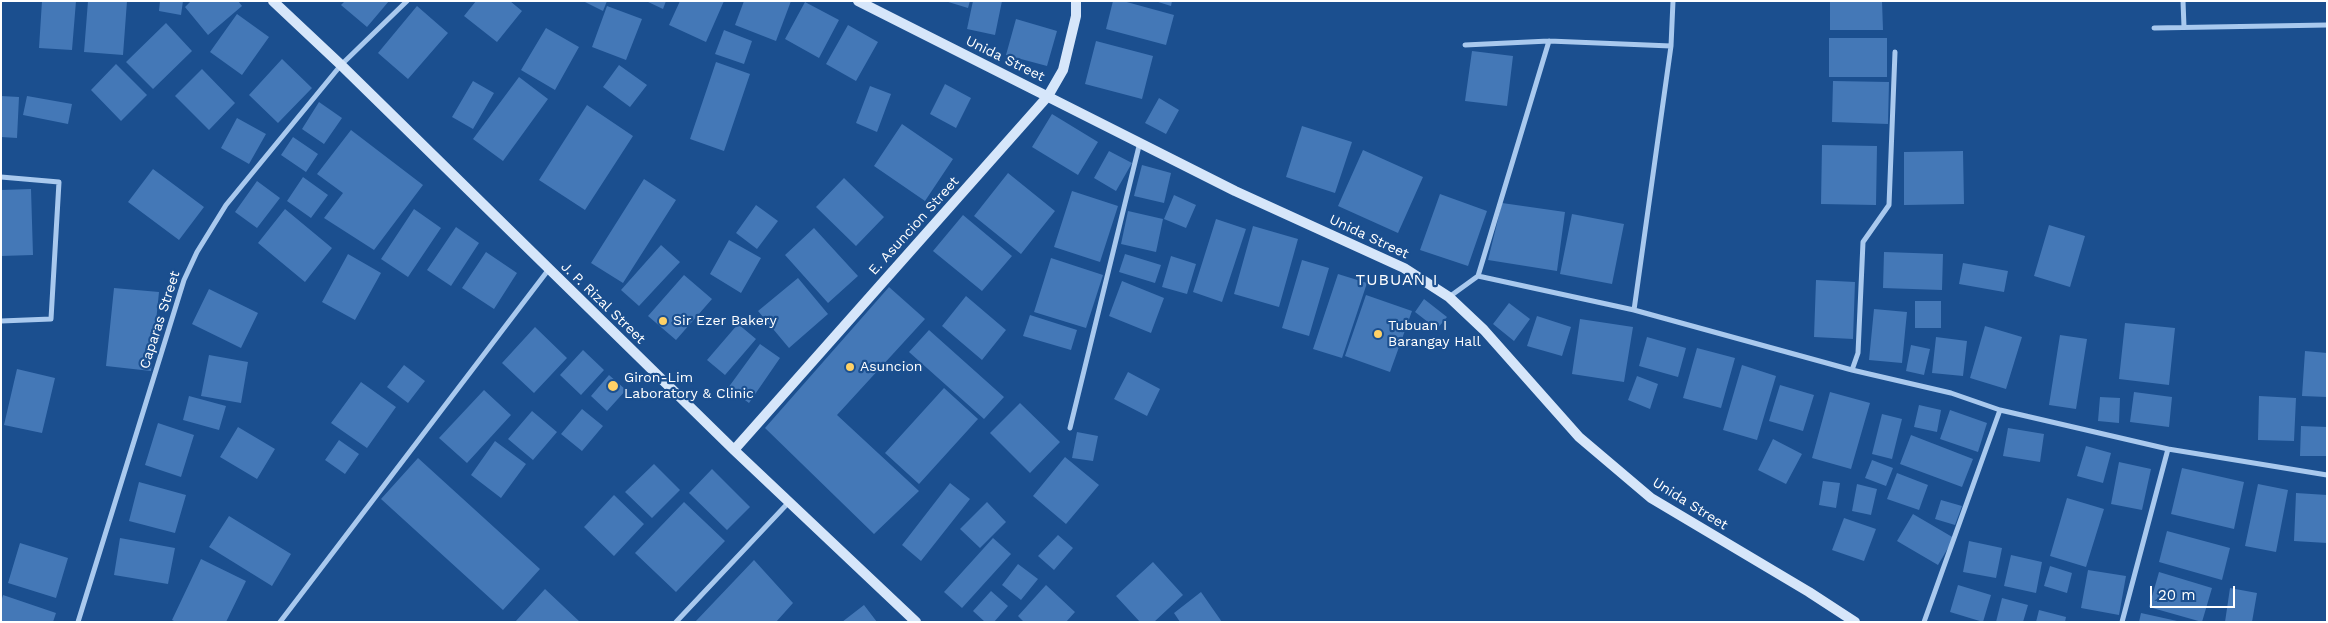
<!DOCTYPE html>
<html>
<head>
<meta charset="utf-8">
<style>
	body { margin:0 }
	#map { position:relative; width:2328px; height:623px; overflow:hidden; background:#1b4f8f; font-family:"Work Sans",sans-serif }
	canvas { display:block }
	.frame { position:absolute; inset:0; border:2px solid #fff; pointer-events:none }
	.scale { position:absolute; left:2150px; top:586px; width:85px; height:22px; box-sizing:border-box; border:2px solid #fff; border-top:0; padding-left:6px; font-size:15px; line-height:18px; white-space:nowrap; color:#fff; -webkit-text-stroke:4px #1b4f8f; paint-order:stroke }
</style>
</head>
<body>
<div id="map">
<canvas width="2328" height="623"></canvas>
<div class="frame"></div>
<div class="scale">20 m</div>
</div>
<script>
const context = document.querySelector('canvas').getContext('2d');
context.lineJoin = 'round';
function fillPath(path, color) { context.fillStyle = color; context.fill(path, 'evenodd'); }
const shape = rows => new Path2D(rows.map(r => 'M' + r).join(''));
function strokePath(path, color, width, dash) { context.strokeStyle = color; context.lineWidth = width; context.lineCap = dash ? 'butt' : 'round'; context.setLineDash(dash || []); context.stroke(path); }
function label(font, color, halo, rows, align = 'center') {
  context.font = font + ' "Work Sans",sans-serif'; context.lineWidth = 4.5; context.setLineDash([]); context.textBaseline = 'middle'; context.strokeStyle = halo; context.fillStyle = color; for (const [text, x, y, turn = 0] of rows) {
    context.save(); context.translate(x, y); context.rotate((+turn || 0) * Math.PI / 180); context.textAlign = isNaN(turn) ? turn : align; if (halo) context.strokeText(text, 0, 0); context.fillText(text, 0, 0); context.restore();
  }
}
fillPath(shape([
	[42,1,76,1,72,50,39,48],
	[88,1,127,1,123,55,84,52],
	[160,1,183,1,181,15,159,11],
	[191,1,238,1,242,6,208,35,185,7],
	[345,1,389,1,367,27,341,5],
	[476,1,510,1,522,11,497,42,464,16],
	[583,1,607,1,603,11],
	[646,1,666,1,663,9],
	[680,1,724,1,706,42,669,25],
	[744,1,791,1,776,41,735,25],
	[945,1,970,1,968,8],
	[973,1,1002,1,995,35,967,29],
	[1113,1,1123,1,1174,15,1166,45,1106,29],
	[1155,1,1172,1,1171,6],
	[1830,1,1882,1,1883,30,1830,30],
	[805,2,839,20,819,58,785,39],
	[417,6,448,33,408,79,378,53],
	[607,6,642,19,626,60,592,47],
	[237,14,269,37,242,75,210,52],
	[1016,19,1057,31,1047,66,1006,55],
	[166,23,192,51,153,89,126,62],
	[848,25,878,42,856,81,826,64],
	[546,28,579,47,555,90,521,70],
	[724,30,752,41,744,64,715,54],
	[1829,38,1887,38,1887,77,1829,77],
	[1096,41,1153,56,1142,99,1085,84],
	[1472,51,1513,56,1507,106,1465,101],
	[282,59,312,88,278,123,249,95],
	[716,62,750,74,724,151,690,139],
	[116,64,147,95,121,121,91,90],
	[619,65,647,85,630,107,603,87],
	[202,69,235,103,209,130,175,96],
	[519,77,548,99,503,161,473,139],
	[473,81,494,93,473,129,452,117],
	[1833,81,1889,82,1888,124,1832,122],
	[945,84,971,98,956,128,930,114],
	[870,86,891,94,877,132,856,123],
	[1,96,19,97,17,138,1,137],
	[27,96,72,104,68,124,23,115],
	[1159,98,1179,110,1166,134,1145,123],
	[319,102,342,118,324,144,302,129],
	[587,105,633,136,585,210,539,180],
	[1052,114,1098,142,1078,175,1032,147],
	[237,118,266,134,249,164,221,148],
	[902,124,953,159,925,201,874,166],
	[1302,126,1352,142,1335,193,1286,177],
	[351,130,423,185,374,250,324,218,343,193,317,174],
	[293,137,318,154,306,172,281,155],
	[1822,145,1877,146,1876,205,1821,204],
	[1363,150,1423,177,1398,233,1338,206],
	[1109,151,1132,163,1116,191,1094,178],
	[1963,151,1964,204,1904,205,1904,152],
	[1142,165,1171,173,1164,203,1134,196],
	[153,169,204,207,179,240,128,202],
	[1008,173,1055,211,1021,254,974,216],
	[303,177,328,195,311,218,287,201],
	[844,178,884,217,856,246,816,207],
	[644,179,676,200,623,283,591,263],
	[257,181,280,198,257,228,235,212],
	[31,189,33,255,1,256,1,190],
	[1072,191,1118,206,1100,262,1054,247],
	[1440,194,1487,211,1468,266,1420,250],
	[1174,195,1196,205,1186,228,1164,219],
	[1502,203,1565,212,1557,271,1488,260],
	[756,205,778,221,757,249,736,233],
	[285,209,332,248,305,282,258,243],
	[414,209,441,228,408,277,381,259],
	[1128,211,1163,219,1156,252,1121,244],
	[1572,214,1624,224,1612,284,1560,274],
	[963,215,1012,256,982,291,933,251],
	[1216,219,1246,229,1222,302,1193,292],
	[2049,225,2085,236,2070,287,2034,276],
	[1253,226,1298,239,1279,307,1234,294],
	[456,227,479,243,451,286,427,270],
	[814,228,858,276,828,303,785,255],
	[729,240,761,258,741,293,710,274],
	[661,245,680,262,639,306,621,290],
	[486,252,517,273,494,309,462,288],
	[1884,252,1943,254,1942,290,1883,288],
	[348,254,381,273,355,320,322,302],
	[1125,254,1161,265,1155,283,1119,272],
	[1171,256,1196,264,1187,294,1162,287],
	[1051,258,1103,275,1086,328,1034,312],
	[1302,260,1329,268,1309,336,1282,328],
	[1963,263,2008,271,2004,292,1959,284],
	[1338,274,1367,283,1342,358,1313,349],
	[684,275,712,299,676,340,648,316],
	[798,278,828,314,789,348,758,311],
	[1816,280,1855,282,1853,339,1814,337],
	[1122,281,1164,298,1151,333,1109,316],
	[889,287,925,319,837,415,919,491,874,534,765,428],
	[114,288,159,292,151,371,106,366],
	[209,289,258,313,241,348,192,324],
	[1366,295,1412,311,1390,372,1345,356],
	[966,296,1006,330,982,360,942,326],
	[1424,299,1447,317,1437,329,1415,312],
	[1915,301,1941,301,1941,328,1915,328],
	[1509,303,1530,319,1514,341,1493,324],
	[1874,309,1907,312,1902,363,1869,360],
	[1030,315,1077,330,1071,350,1023,336],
	[1537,316,1571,327,1562,356,1527,346],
	[1580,319,1633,327,1624,382,1572,374],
	[2125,323,2175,328,2169,385,2119,379],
	[738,324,756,339,725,375,707,360],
	[1985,326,2022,337,2006,389,1970,378],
	[535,327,567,358,534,393,502,363],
	[929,330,1004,397,984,419,909,352],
	[2060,335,2087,339,2076,409,2049,405],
	[1647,337,1686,348,1678,377,1639,366],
	[1936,337,1967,341,1963,376,1932,373],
	[760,344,780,358,749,403,728,388],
	[1911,345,1930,349,1924,375,1906,371],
	[1697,348,1735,358,1721,408,1683,398],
	[583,350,604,370,581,395,560,375],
	[2305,351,2327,353,2327,397,2302,396],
	[209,355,248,362,241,403,201,396],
	[404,365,425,381,408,403,387,387],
	[1742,365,1776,376,1757,440,1723,430],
	[17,369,55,378,42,433,4,425],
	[1128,372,1160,389,1147,416,1114,399],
	[609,375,626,390,607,411,591,396],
	[1637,376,1658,384,1650,409,1628,400],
	[361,382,396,407,367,448,331,423],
	[1780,385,1814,395,1803,431,1769,421],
	[944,388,978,419,919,484,885,453],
	[484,390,511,415,467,463,439,438],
	[1830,392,1870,403,1851,469,1812,458],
	[2134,392,2172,397,2169,427,2130,422],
	[189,396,226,406,219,430,183,420],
	[2259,396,2296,398,2294,441,2258,440],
	[2100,397,2120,398,2119,423,2098,421],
	[1020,403,1060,442,1030,473,990,433],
	[1919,405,1941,410,1937,432,1914,427],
	[582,409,603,426,582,451,561,434],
	[1950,410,1987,423,1978,452,1940,439],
	[532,411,557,432,533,460,508,439],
	[1882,414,1902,419,1892,459,1872,454],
	[158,423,194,435,181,477,145,465],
	[2301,426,2327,427,2327,456,2300,456],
	[238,427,275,449,257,479,220,457],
	[2008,428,2044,434,2040,462,2003,456],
	[1077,432,1098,436,1093,461,1072,458],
	[1911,435,1973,459,1962,487,1900,464],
	[1773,439,1802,454,1786,484,1758,470],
	[339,440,359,454,345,474,325,460],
	[495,441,526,464,501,498,471,475],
	[2086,446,2111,453,2103,483,2077,476],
	[1065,457,1099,485,1066,524,1033,496],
	[418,458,540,569,503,610,381,499],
	[1872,460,1893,468,1886,486,1865,478],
	[2119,462,2151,469,2142,510,2111,504],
	[654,464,680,490,652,518,625,492],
	[2182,468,2244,482,2234,529,2171,514],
	[712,469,750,507,727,530,689,493],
	[1897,473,1928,485,1919,510,1887,499],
	[1823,481,1840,483,1836,508,1819,505],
	[139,482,186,495,175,533,129,521],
	[950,483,970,499,921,561,902,545],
	[1857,484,1877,489,1871,515,1852,511],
	[2258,484,2288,490,2276,552,2245,546],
	[2296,493,2327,495,2327,543,2294,541],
	[614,495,644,524,614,556,584,527],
	[2067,498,2104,509,2086,567,2050,556],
	[1941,500,1962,506,1955,525,1935,519],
	[684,502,725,541,676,592,635,553],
	[987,502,1006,522,980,548,960,529],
	[1913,514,1954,538,1938,565,1897,541],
	[229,516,291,554,272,586,209,547],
	[1844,518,1876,529,1864,561,1832,550],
	[2167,531,2230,548,2222,580,2159,562],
	[1058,535,1073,548,1054,570,1038,556],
	[120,538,175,548,168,584,114,575],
	[993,538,1011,554,962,608,944,592],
	[1969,541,2002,548,1996,578,1963,572],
	[20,543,68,558,56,598,8,583],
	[2011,555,2042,562,2036,593,2004,586],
	[201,559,246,581,226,622,176,622,172,620],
	[754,560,793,603,776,622,695,622],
	[1153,562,1183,595,1154,622,1140,622,1116,596],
	[1018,564,1038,579,1021,600,1002,585],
	[2050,566,2072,573,2067,593,2044,586],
	[2088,570,2126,576,2119,615,2081,608],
	[2159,572,2212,588,2202,622,2149,607],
	[1046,585,1075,612,1066,622,1024,622,1018,616],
	[1958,585,1991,595,1983,622,1950,612],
	[2230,588,2257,593,2252,622,2225,622],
	[545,589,580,622,515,622],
	[991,591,1008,606,994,622,985,622,973,611],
	[1201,592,1222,622,1180,622,1174,613],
	[3,595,56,613,53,622,1,622,1,602],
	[2002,598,2028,605,2023,622,1996,622],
	[864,605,877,622,842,622],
	[2039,610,2066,617,2065,622,2036,622],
	[2141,613,2177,621,2177,622,2139,622]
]), '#4478b7');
strokePath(shape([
	[2183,1,2184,27],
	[2154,28,2327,25],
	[1465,45,1549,41,1671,46],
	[1,177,59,182,51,319,1,321],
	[1478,276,1634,310,1852,370,1951,393,2000,410,2168,449,2327,475],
	[1449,297,1478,276,1549,41],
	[1634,310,1671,46,1673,1],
	[1852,370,1858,353,1863,242,1889,205,1895,52],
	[1070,428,1140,142],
	[78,622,184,280,197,252,226,205,341,65,407,1],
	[280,622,549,269],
	[676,622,789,502],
	[1924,622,2000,410],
	[2122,622,2168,449]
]), '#a9c9ee', 5);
strokePath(shape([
	[273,1,341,65,734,450,916,622],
	[858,1,1235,191,1404,268,1449,297,1484,330,1579,437,1651,498,1809,592,1855,622],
	[734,450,1048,96,1063,70,1076,16,1076,1]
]), '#d6e6fa', 10);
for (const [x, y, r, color] of [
	[663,321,5,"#ffd166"],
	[1378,334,5,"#ffd166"],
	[850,367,5,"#ffd166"],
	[613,386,6,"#ffd166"]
]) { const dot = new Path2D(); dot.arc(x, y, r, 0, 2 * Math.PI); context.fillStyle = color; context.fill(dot); strokePath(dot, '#1b4f8f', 2); }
label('14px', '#fff', '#1b4f8f', [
	["Unida Street",1005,59,26],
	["E. Asuncion Street",914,226,-48],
	["Unida Street",1369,237,25],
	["J. P. Rizal Street",603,303,44],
	["Caparas Street",160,320,-72],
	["Unida Street",1690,504,32]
]);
label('14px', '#fff', '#1b4f8f', [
	["Sir Ezer Bakery",673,321],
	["Tubuan I",1388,326],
	["Barangay Hall",1388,342],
	["Asuncion",860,367],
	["Giron-Lim",624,378],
	["Laboratory & Clinic",624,394]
], 'left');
context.letterSpacing = '1px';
label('16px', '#fff', '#1b4f8f', [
	["TUBUAN I",1397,280]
]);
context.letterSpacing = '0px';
</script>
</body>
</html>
